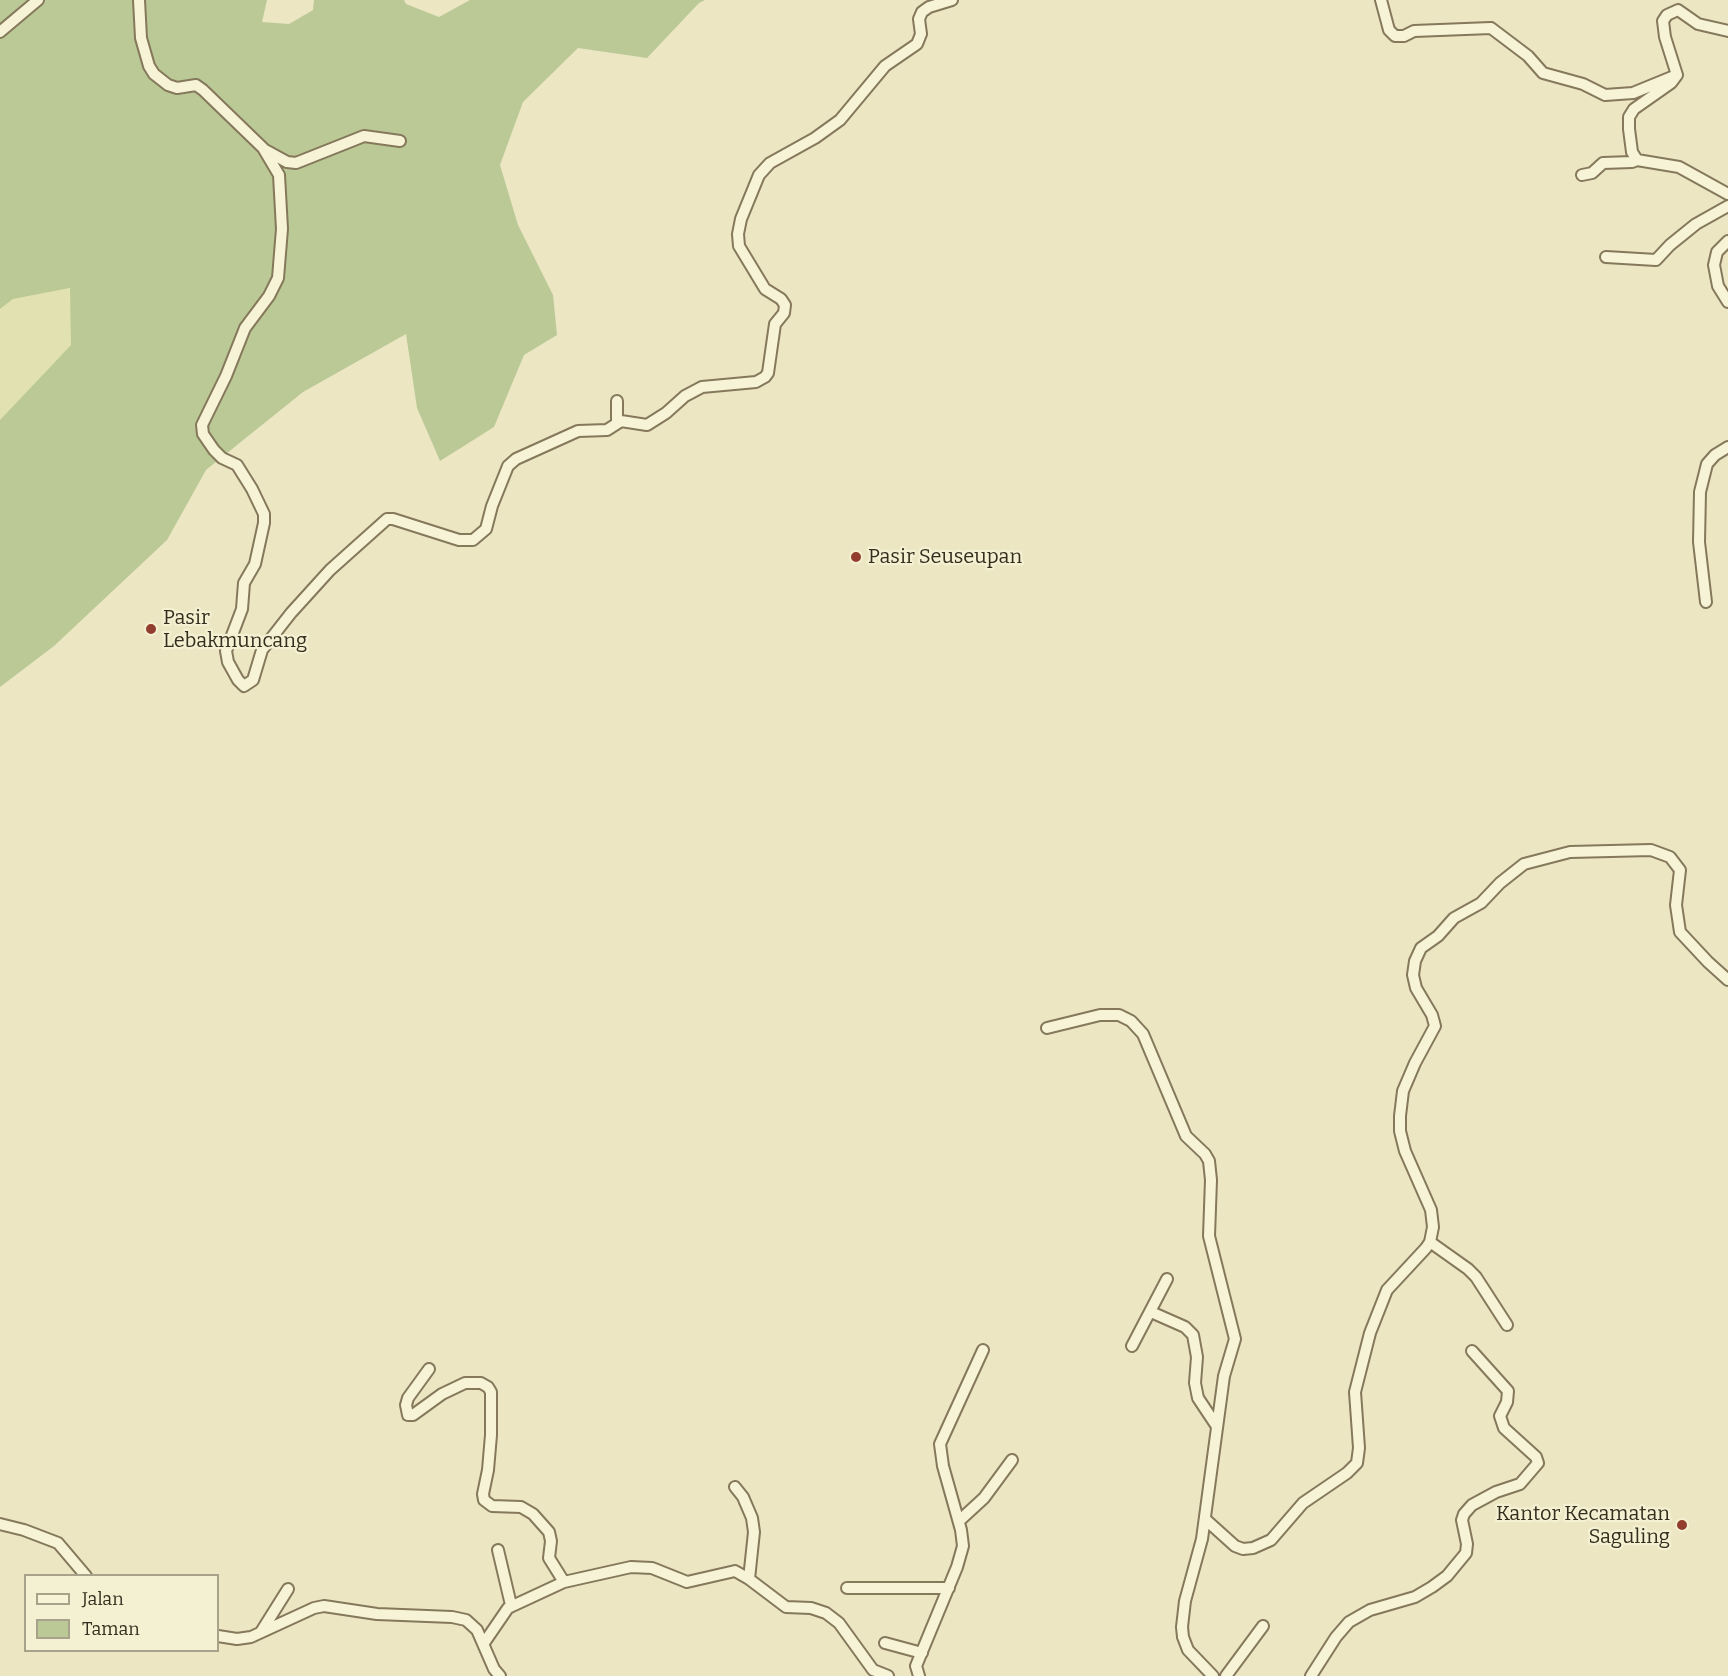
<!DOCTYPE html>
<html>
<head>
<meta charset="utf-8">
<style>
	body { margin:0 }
	#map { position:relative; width:1728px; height:1676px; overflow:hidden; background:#ece6c3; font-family:Bitter,serif }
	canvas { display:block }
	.legend { position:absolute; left:24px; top:1574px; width:195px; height:78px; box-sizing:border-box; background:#f4f0d2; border:2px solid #a8a28a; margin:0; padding:8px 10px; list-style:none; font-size:18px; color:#362d1e }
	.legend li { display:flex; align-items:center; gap:12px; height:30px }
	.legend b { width:30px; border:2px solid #a8a28a }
</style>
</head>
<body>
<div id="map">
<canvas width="1728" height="1676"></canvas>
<ul class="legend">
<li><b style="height:8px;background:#f7f3d6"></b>Jalan</li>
<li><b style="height:16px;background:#bbc997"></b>Taman</li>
</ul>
</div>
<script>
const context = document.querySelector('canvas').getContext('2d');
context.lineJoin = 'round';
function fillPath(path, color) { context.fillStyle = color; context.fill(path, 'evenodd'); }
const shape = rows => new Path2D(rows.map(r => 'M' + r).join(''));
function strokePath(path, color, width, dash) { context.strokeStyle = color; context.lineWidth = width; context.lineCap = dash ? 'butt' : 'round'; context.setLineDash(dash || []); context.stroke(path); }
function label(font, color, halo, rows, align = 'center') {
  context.font = font + ' Bitter,serif'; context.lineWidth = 4.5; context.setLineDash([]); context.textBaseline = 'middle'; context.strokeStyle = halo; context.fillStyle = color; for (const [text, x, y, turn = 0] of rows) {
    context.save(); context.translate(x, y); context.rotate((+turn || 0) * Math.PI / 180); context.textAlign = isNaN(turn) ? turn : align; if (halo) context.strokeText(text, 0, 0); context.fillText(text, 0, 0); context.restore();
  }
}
fillPath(shape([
	[71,288,71,345,0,420,0,309,13,299]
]), '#e1e1b1');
fillPath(shape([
	[0,0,267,0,262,22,289,24,313,10,314,0,404,0,406,4,439,17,470,0,705,0,699,3,647,58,578,48,523,102,500,165,518,225,553,295,557,335,524,355,494,427,440,461,417,408,406,334,303,392,206,470,167,540,54,646,0,687,0,420,71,345,70,288,13,299,0,309]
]), '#bbc997');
const street = shape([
	[139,0,141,38,149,66,154,74,168,85,177,88,196,85,203,90,263,148,279,175,282,229,278,278,269,296,245,328,226,376,202,425,203,434,214,450,222,458,237,465,252,489,264,514,264,523,255,564,244,583,242,609,226,651,228,662,238,680,244,686,253,680,262,650,291,613,330,570,387,519,393,519,459,540,473,540,486,529,492,506,508,466,516,459,578,431,607,430,621,421,647,425,666,413,685,396,702,387,756,382,765,377,768,373,775,324,784,313,785,305,781,299,765,289,739,246,738,234,741,219,759,175,770,163,815,138,840,120,885,66,917,44,921,34,919,19,922,12,929,7,952,0],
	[1381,0,1389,30,1395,36,1404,36,1414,31,1491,28,1528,56,1543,73,1583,84,1605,95,1633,93,1677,75],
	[1728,31,1698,24,1678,10,1667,15,1663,21,1665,37,1677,75,1671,83,1634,109,1629,117,1629,129,1632,152,1637,160,1679,167,1728,194],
	[0,32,38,0],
	[265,150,287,162,296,163,364,136,400,141],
	[1582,175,1592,173,1603,163,1632,162,1637,160],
	[1728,241,1717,252,1714,265,1718,286,1728,302],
	[1606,257,1656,260,1670,245,1696,224,1728,206],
	[617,401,617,422],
	[1706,602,1699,542,1700,492,1707,464,1715,455,1728,447],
	[1047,1028,1100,1015,1119,1015,1131,1021,1143,1034,1186,1136,1205,1154,1209,1161,1211,1180,1209,1236,1235,1339,1224,1376,1202,1539,1185,1601,1182,1627,1183,1637,1188,1650,1213,1676],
	[1430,1242,1468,1269,1476,1277,1507,1325],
	[1151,1312,1185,1327,1193,1335,1197,1357,1195,1383,1198,1398,1216,1425],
	[1132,1346,1167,1279],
	[429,1369,408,1398,406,1405,408,1415,413,1415,442,1394,465,1383,481,1383,488,1387,491,1392,491,1435,488,1470,483,1494,484,1500,492,1506,521,1507,533,1514,549,1532,551,1541,549,1558,564,1582],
	[735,1487,743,1497,752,1518,754,1532,749,1579],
	[1205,1519,1235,1546,1243,1549,1253,1548,1271,1540,1303,1503,1347,1473,1357,1463,1359,1448,1355,1392,1370,1333,1387,1290,1426,1248,1430,1242,1433,1227,1431,1210,1405,1151,1400,1131,1400,1116,1403,1091,1415,1063,1435,1026,1432,1015,1416,988,1413,975,1415,961,1421,948,1438,936,1454,918,1481,903,1500,883,1524,864,1570,852,1651,850,1670,857,1680,870,1676,905,1680,932,1708,962,1728,980],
	[959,1521,984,1498,1012,1460],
	[0,1524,24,1530,58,1543,86,1576],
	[498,1550,511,1605],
	[847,1588,949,1588],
	[261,1632,288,1589],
	[218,1636,237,1639,251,1637,314,1608,324,1606,377,1614,452,1617,466,1620,477,1630,494,1669,500,1676],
	[484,1643,508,1608,564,1582,631,1567,652,1568,687,1582,735,1571,749,1579,786,1607,811,1608,826,1613,839,1623,873,1670,888,1676],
	[885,1643,922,1653],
	[919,1676,916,1666,957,1567,963,1546,961,1530,943,1466,940,1444,983,1350],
	[1226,1676,1263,1626],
	[1311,1676,1336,1637,1349,1622,1370,1610,1415,1597,1432,1587,1447,1576,1466,1553,1467,1544,1462,1520,1464,1514,1472,1505,1496,1492,1520,1484,1538,1463,1536,1457,1504,1428,1500,1416,1507,1402,1508,1391,1472,1351]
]);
strokePath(street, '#85785b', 14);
strokePath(street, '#f7f3d6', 10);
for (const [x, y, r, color] of [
	[856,557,6,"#923d2d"],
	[151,629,6,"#923d2d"],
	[1682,1525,6,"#923d2d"]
]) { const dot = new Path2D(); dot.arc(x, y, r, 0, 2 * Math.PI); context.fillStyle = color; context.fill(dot); strokePath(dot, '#f4f0d2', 2); }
label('20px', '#362d1e', '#f4f0d2', [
	["Pasir Seuseupan",868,557],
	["Pasir",163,618],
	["Lebakmuncang",163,641],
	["Kantor Kecamatan",1670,1514,"right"],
	["Saguling",1670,1537,"right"]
], 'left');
</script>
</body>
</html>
